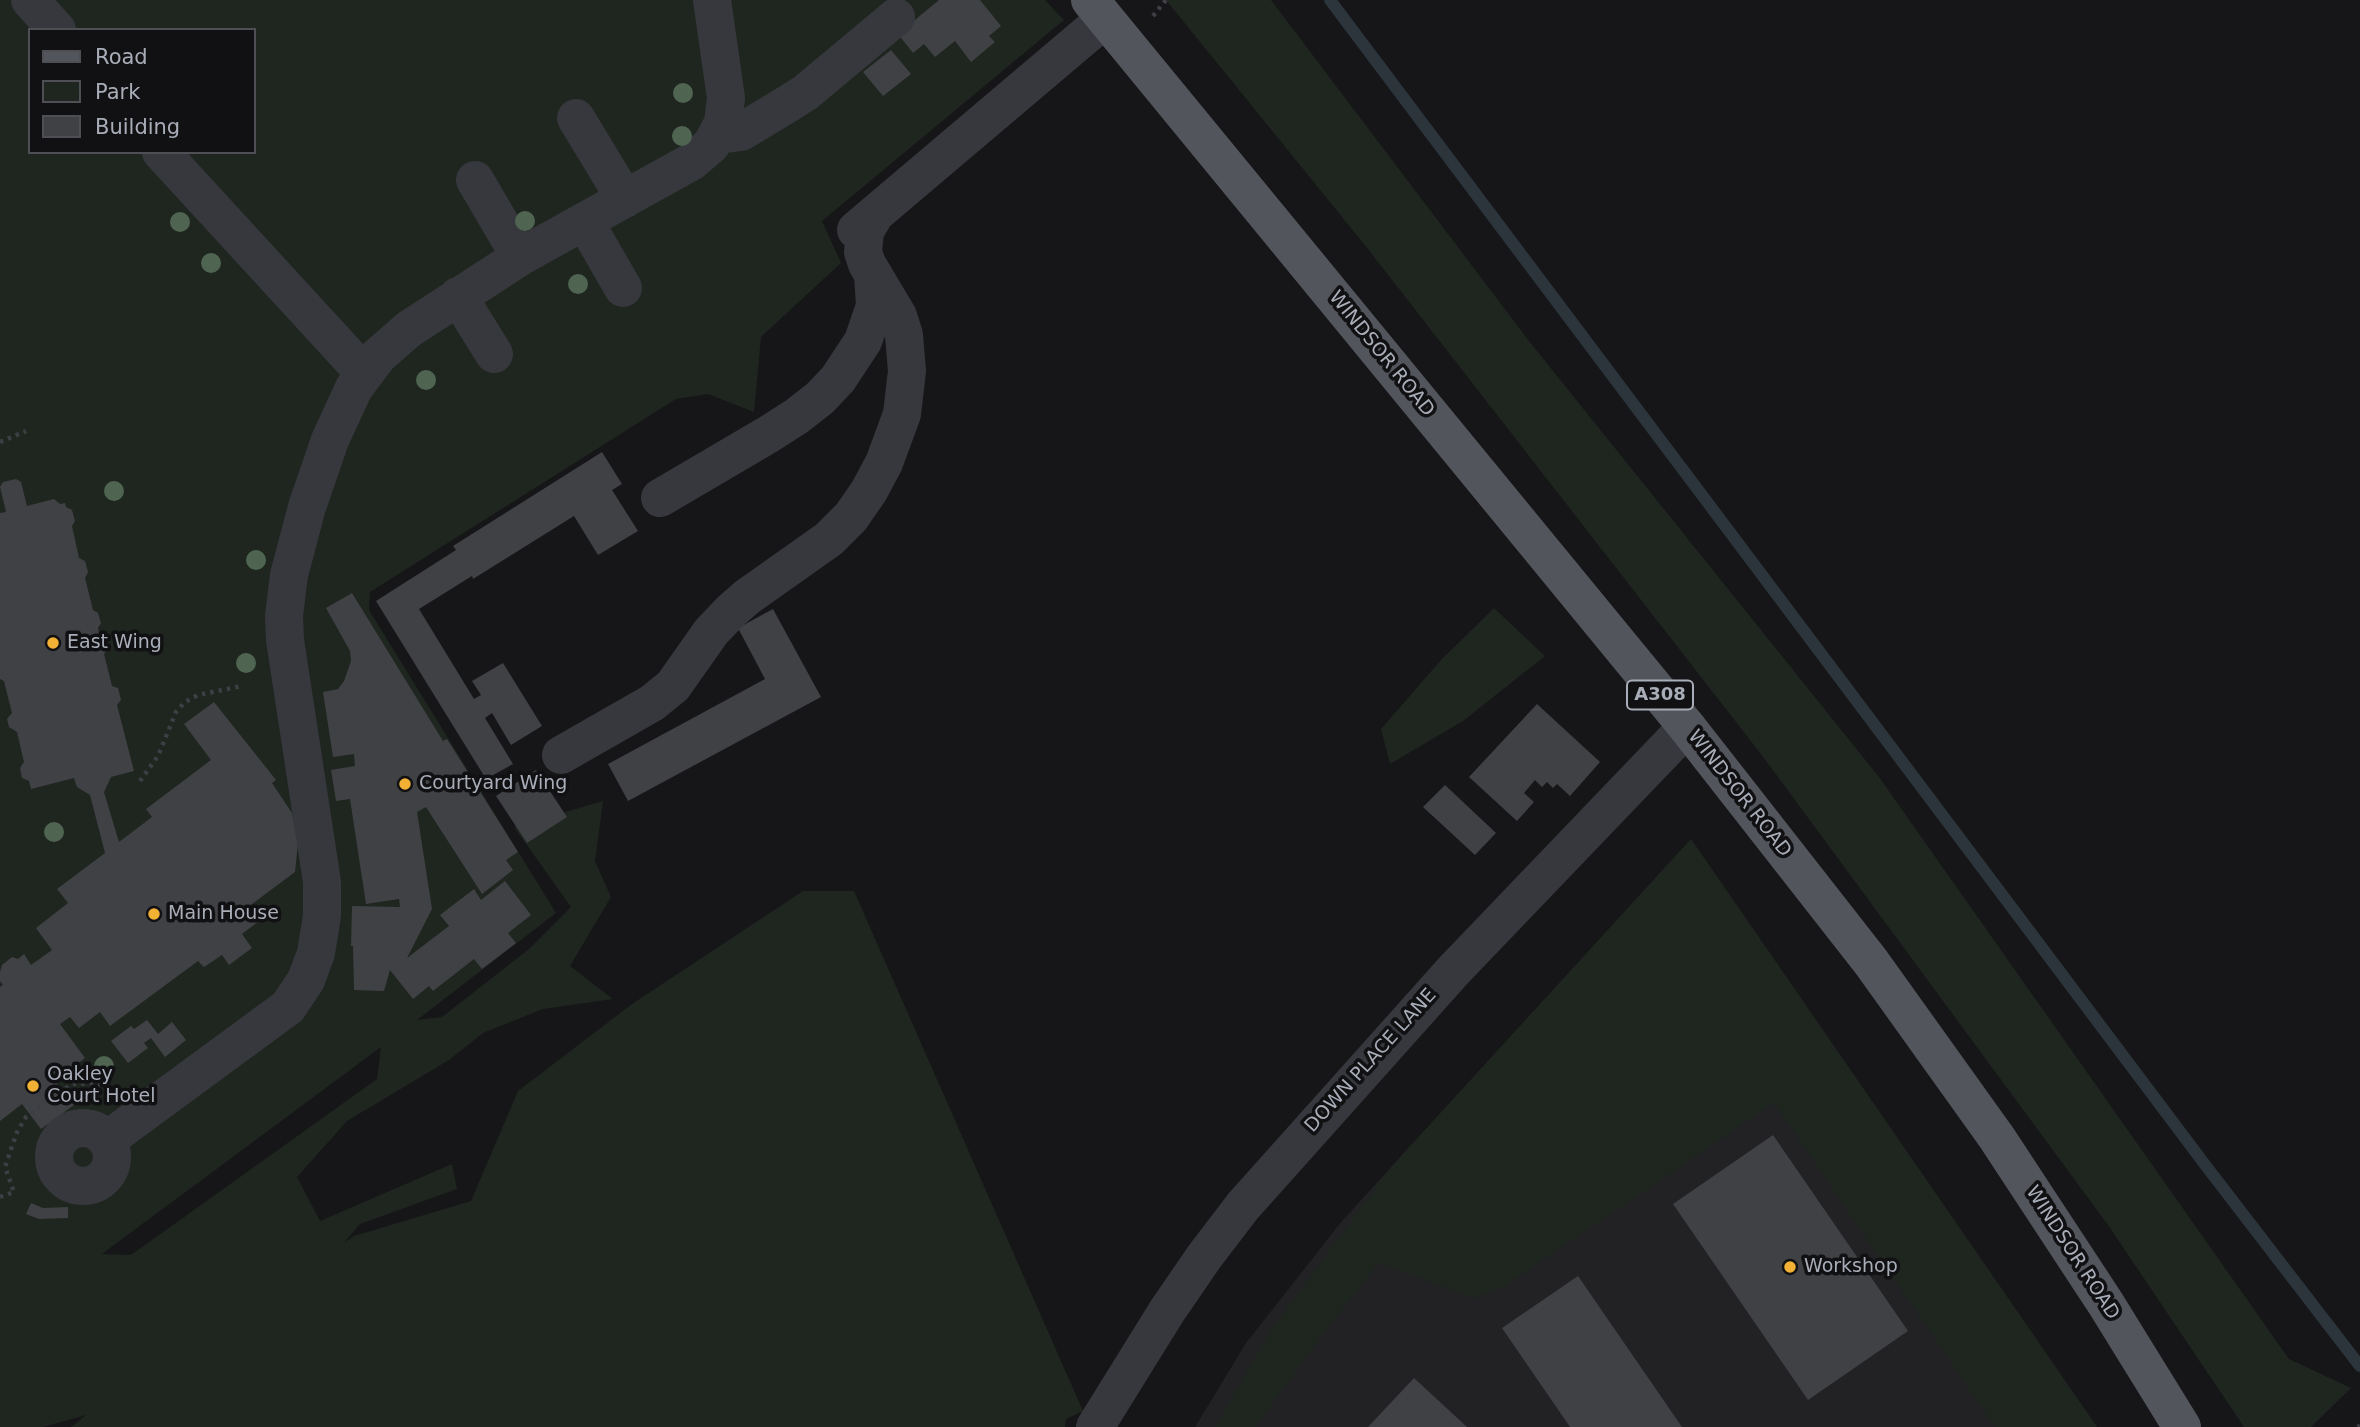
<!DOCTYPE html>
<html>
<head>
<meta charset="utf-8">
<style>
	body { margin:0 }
	#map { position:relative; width:2360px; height:1427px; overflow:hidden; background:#161618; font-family:"DejaVu Sans",sans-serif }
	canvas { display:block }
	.legend { position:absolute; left:28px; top:28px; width:228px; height:126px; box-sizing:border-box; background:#111113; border:2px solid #4d4f55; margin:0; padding:9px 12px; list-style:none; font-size:21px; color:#a8adb8 }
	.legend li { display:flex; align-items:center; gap:14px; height:35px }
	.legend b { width:35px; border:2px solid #4d4f55 }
</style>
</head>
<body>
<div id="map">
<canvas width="2360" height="1427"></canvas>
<ul class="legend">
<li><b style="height:9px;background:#53555c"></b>Road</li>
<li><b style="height:19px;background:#1e261f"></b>Park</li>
<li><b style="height:19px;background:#404145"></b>Building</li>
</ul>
</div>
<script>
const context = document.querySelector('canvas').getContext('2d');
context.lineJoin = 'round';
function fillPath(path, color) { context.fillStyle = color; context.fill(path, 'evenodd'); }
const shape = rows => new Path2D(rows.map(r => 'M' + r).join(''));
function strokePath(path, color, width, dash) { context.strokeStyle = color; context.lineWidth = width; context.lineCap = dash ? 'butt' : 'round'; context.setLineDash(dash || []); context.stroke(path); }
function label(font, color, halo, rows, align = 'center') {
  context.font = font + ' "DejaVu Sans",sans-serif'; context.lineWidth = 7; context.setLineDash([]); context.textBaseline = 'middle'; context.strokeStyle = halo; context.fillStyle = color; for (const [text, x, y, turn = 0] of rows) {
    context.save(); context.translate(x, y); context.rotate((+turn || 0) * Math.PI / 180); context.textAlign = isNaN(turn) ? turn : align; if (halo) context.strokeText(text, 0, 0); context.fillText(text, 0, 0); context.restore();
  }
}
fillPath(shape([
	[1691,839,2097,1427,1195,1427,1246,1343,1342,1221]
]), '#222225');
fillPath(shape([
	[0,0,1045,0,1064,20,822,221,841,263,761,337,754,412,708,394,676,399,370,592,369,610,556,913,417,1020,442,1017,529,949,571,907,514,827,603,801,595,861,611,897,570,966,613,999,543,1009,483,1033,449,1060,347,1121,297,1177,320,1221,452,1164,457,1189,360,1224,344,1243,354,1236,471,1201,518,1091,632,1004,803,891,854,891,1083,1411,1066,1419,1065,1427,71,1427,86,1415,43,1427,0,1427],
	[30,30,254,30,254,152,30,152],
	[381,1047,377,1079,131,1255,102,1254],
	[1166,0,1271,0,1529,341,1879,777,2289,1359,2351,1388,2311,1427,2244,1427,2108,1225,1764,758,1368,249],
	[1494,608,1545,656,1463,721,1390,764,1381,729,1441,660],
	[1691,839,2097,1427,1995,1427,1774,1103,1502,1288,1474,1298,1379,1263,1330,1325,1255,1427,1215,1427,1271,1330,1391,1167]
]), '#1e261f');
strokePath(shape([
	[1330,0,2206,1166,2360,1366]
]), '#2c353c', 12);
fillPath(shape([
	[939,0,980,0,1001,26,989,36,995,42,971,62,955,41,935,57,924,44,913,53,898,34],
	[891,50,911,74,883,96,863,72],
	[602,452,622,484,612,490,638,531,598,555,574,516,473,579,472,576,419,609,474,699,481,695,472,681,503,663,542,726,511,745,492,713,485,718,513,764,486,779,376,601,456,550,453,546],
	[16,479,21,482,27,506,54,499,60,504,65,503,66,507,72,510,75,521,72,526,79,558,85,561,88,572,85,578,93,610,98,613,101,623,98,628,99,634,105,637,108,649,104,654,112,686,118,688,121,700,117,705,134,771,111,777,104,792,119,842,152,817,146,809,211,760,184,724,214,702,276,780,272,783,292,813,298,843,295,872,248,907,259,921,242,934,252,948,229,965,222,955,204,967,198,961,110,1026,100,1012,79,1028,70,1017,60,1024,85,1058,60,1077,56,1072,51,1076,74,1105,41,1129,22,1104,0,1121,0,987,3,985,0,981,0,972,2,965,12,957,18,959,24,954,31,965,52,950,36,928,68,903,57,889,105,853,90,795,77,787,74,778,31,789,29,781,22,778,20,768,24,762,17,732,9,727,7,719,12,713,4,681,0,679,0,513,6,512,0,487,3,482],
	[352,593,443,741,447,739,518,852,506,860,513,870,482,894,426,807,417,812,432,909,407,958,449,926,440,915,474,889,481,900,505,881,531,915,508,933,516,943,482,969,474,959,433,991,429,986,413,999,390,970,384,991,354,990,353,946,351,946,352,906,400,907,399,899,366,904,350,799,336,801,331,770,355,766,354,754,333,757,323,692,338,689,344,681,351,661,350,651,326,608],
	[773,609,821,697,628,801,608,764,765,679,738,628],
	[1537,704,1600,762,1570,796,1557,784,1553,788,1547,782,1542,787,1535,780,1524,793,1534,802,1517,821,1469,777],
	[536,770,567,817,527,843,496,796],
	[1445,785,1496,833,1475,855,1423,807],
	[147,1020,158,1034,172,1022,186,1040,165,1057,151,1038,144,1043,148,1048,128,1063,111,1041,131,1026,134,1029],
	[1773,1135,1908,1331,1808,1400,1673,1204],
	[31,1203,43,1208,68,1207,68,1218,39,1219,26,1214],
	[1578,1276,1682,1427,1570,1427,1502,1328],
	[1414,1378,1467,1427,1368,1427]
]), '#404145');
strokePath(shape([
	[1153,16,1166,0],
	[0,442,26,431],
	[140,781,158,756,176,712,185,702,198,695,242,686],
	[38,1093,46,1102],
	[0,1197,14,1192,5,1167,17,1132,26,1117,64,1089,74,1084,95,1083,113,1087],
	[2358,1427,2360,1425]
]), '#3d3f44', 4.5, [3.5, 5]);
strokePath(shape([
	[30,0,57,30],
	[576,118,625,199],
	[718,135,741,132,781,108,805,93,896,17],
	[161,152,364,373],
	[475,180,520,257],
	[585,222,623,288],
	[856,230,1105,19],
	[458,296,494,354],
	[660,498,769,434,797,416,820,398,838,379,863,341,875,306,873,274],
	[561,755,652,703,673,686,711,632,731,611,747,597,829,539,851,517,869,491,884,463,902,414,907,371,904,335,898,316,867,264,863,252,865,231,875,214],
	'54 1157a29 29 0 1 1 58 0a29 29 0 1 1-58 0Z',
	[107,1140,288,1007,306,980,316,953,322,916,322,882,285,640,284,616,289,575,307,507,330,440,354,388,378,356,409,329,520,257,691,162,711,145,723,123,726,98,712,0],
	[1095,1427,1167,1311,1204,1257,1243,1206,1454,970,1687,727]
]), '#37383d', 38);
strokePath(shape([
	[1090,0,1687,727,1871,962,1997,1138,2106,1304,2182,1427]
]), '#53555c', 38);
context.fillStyle = '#506452';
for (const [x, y] of [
	[683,93],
	[682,136],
	[525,221],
	[180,222],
	[211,263],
	[578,284],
	[426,380],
	[114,491],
	[256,560],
	[246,663],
	[54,832],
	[104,1066]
]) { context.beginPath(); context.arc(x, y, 10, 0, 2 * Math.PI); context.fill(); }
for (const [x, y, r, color] of [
	[53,643,7,"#f2b134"],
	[405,784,7,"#f2b134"],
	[154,914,7,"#f2b134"],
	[33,1086,7,"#f2b134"],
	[1790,1267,7,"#f2b134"]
]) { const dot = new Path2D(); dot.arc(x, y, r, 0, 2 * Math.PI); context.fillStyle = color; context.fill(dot); strokePath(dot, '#111113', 2.5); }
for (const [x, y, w] of [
	[1660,695,66]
]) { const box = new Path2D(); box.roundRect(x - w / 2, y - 14.5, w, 29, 5); context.fillStyle = '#111113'; context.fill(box); strokePath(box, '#a8adb8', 2); }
label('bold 18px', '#a8adb8', null, [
	["A308",1660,695]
]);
label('19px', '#a8adb8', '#111113', [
	["WINDSOR ROAD",1381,354,51],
	["WINDSOR ROAD",1739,794,52],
	["DOWN PLACE LANE",1371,1061,-48],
	["WINDSOR ROAD",2072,1253,57]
]);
label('19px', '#a8adb8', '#111113', [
	["East Wing",67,643],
	["Courtyard Wing",419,784],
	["Main House",168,914],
	["Oakley",47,1075],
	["Court Hotel",47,1097],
	["Workshop",1804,1267]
], 'left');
</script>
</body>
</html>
